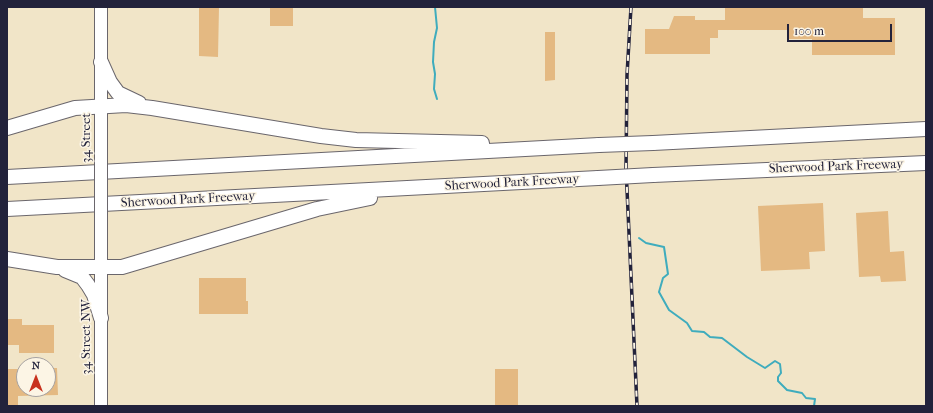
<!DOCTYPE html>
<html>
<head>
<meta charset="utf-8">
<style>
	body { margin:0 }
	#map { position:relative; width:933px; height:413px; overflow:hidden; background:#f1e5c8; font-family:"IM FELL French Canon",serif }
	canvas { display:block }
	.frame { position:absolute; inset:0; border:8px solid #22223b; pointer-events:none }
	.north { position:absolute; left:16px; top:357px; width:40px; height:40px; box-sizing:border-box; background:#fcf5e5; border:1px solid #a5a1a1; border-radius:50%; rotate:0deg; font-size:11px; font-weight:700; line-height:16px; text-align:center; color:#22223b }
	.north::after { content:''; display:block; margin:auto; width:14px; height:18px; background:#c8321e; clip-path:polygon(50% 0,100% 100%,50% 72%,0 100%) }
	.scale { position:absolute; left:787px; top:24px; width:105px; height:18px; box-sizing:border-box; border:2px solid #22223b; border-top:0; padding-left:5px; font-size:12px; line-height:14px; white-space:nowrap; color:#22223b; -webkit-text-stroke:3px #fcf5e5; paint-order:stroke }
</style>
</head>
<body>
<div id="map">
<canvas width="933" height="413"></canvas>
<div class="frame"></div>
<div class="north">N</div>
<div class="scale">100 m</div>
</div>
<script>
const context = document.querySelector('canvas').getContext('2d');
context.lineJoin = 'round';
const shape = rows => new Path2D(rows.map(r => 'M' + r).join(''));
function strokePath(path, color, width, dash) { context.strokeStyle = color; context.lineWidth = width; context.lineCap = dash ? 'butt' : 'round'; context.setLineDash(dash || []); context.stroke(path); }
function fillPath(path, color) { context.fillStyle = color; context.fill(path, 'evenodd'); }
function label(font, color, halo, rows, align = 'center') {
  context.font = font + ' "IM FELL French Canon",serif'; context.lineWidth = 3; context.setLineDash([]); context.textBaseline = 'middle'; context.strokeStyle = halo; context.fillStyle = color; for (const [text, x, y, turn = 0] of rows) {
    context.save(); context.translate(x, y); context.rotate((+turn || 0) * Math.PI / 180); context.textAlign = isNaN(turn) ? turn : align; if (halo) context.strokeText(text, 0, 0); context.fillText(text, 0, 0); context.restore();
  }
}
strokePath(shape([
	[435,7,437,28,434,42,433,62,435,74,434,89,437,99],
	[639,238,646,243,664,247,668,274,663,278,659,292,669,310,687,323,692,331,704,332,710,337,722,338,747,357,765,368,775,361,780,364,781,373,778,377,778,381,787,390,802,393,806,398,815,399,814,406]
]), '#3facbd', 2);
fillPath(shape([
	[199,7,219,7,218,57,199,56],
	[270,7,293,7,293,26,270,26],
	[725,7,863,7,863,18,895,18,895,55,812,55,812,39,789,39,789,30,718,30,718,38,710,38,710,54,645,54,645,29,669,29,674,16,695,16,695,20,725,20],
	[545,32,555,32,555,80,545,81],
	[823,203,825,251,809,252,810,269,761,271,758,206],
	[888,211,890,252,904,251,906,281,881,282,880,276,859,277,856,213],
	[199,278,246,278,246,301,248,301,248,314,199,314],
	[7,319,22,319,22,325,54,325,54,353,19,353,19,345,7,345],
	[48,368,57,368,58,395,18,396,18,406,7,406,7,369,24,369,24,389,48,389],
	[495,369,518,369,518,406,495,406]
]), '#e4b982');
const major = shape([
	[101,149,101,7],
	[101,224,101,406]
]);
const highway = shape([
	[101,62,110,82,118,93,139,103],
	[7,128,75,108,126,105,152,108,321,136,356,140,482,143],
	[653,143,926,129],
	[653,175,926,163],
	[7,177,599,145],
	[7,209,598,178],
	[7,259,57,267,122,267,317,209,370,198],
	[65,270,82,277,88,285,94,295,101,318]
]);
strokePath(major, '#6a666c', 14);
strokePath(highway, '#6a666c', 16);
strokePath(major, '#fff', 12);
strokePath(highway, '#fff', 14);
const rail = shape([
	[631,7,627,75,626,168,637,406]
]);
strokePath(rail, '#22223b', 3.5);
strokePath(rail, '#fcf5e5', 2, [6]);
const majorBridge = shape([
	[101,149,101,224]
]);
const highwayBridge = shape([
	[599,145,653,143],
	[598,178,653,175]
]);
strokePath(majorBridge, '#6a666c', 14, []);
strokePath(highwayBridge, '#6a666c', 16, []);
strokePath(majorBridge, '#fff', 12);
strokePath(highwayBridge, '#fff', 14);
label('13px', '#22223b', '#fcf5e5', [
	["34 Street",87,138,-90],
	["Sherwood Park Freeway",836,167,-2],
	["Sherwood Park Freeway",512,183,-3],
	["Sherwood Park Freeway",188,200,-3],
	["34 Street NW",87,337,-90]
]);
</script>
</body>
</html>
